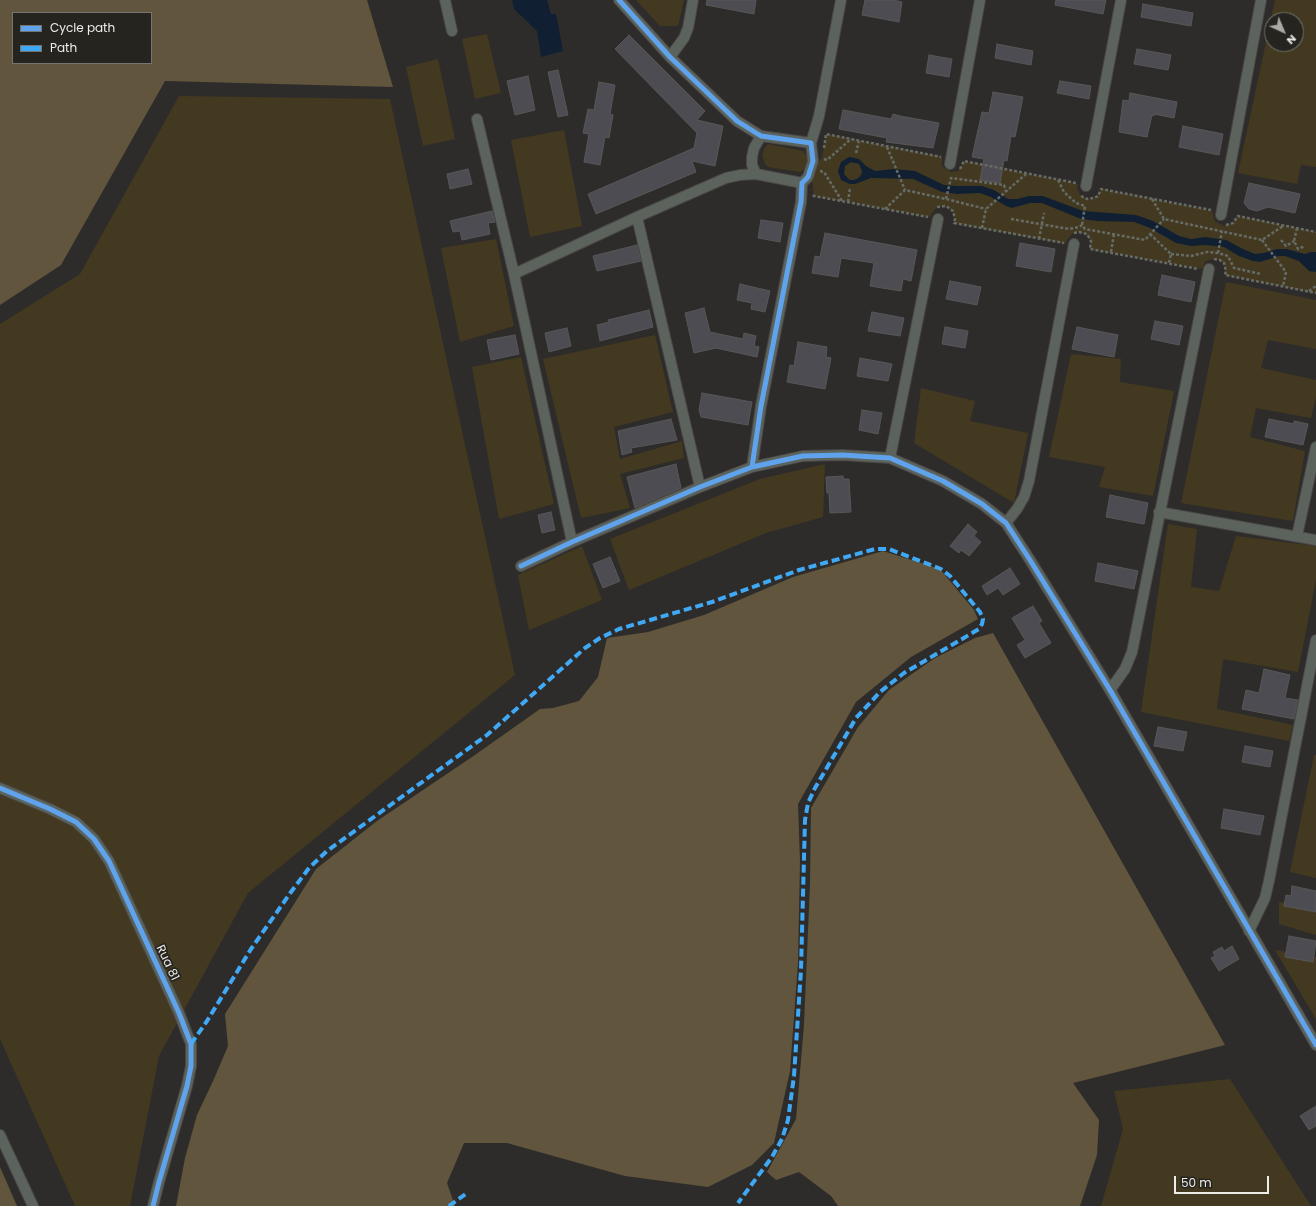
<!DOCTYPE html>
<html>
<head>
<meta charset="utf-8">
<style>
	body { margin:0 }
	#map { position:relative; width:1316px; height:1206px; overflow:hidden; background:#2e2c2a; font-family:Poppins,sans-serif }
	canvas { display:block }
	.legend { position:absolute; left:12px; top:12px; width:140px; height:52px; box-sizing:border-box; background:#25241f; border:1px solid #757470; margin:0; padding:5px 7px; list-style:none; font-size:12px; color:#edece9 }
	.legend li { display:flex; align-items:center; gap:8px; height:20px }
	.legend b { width:20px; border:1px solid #757470 }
	.north { position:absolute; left:1264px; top:12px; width:40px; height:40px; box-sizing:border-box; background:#25241f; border:1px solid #757470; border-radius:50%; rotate:136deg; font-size:11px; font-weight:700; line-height:16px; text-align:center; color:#edece9 }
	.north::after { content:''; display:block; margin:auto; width:14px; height:18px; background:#aaa9a6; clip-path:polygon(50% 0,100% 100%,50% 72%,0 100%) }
	.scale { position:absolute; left:1174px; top:1176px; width:95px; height:18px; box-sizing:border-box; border:2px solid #edece9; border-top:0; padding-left:5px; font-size:12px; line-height:14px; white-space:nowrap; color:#edece9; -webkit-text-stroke:3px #25241f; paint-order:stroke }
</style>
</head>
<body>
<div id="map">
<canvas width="1316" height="1206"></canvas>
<ul class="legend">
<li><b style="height:5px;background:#60a3ed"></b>Cycle path</li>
<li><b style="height:5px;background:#3fa9f5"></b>Path</li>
</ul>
<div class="north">N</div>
<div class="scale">50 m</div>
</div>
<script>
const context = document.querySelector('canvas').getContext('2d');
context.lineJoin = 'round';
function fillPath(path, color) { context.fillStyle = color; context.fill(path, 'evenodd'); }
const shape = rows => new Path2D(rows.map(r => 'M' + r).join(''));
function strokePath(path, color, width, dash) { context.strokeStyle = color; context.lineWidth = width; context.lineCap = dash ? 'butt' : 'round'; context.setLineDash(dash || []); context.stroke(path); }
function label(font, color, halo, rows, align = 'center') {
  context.font = font + ' Poppins,sans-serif'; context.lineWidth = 3.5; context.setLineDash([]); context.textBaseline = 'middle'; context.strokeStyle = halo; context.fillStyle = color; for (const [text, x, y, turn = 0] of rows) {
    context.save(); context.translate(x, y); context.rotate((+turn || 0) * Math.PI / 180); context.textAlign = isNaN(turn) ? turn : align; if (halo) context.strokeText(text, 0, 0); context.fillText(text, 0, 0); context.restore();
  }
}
fillPath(shape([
	[636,0,684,0,678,26,660,26],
	[1275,0,1316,0,1316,167,1301,165,1297,184,1238,173],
	[1272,20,1296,20,1296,44,1272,44],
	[487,34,501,93,475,99,462,39],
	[438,59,455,139,423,146,406,67],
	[179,96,390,99,515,675,248,893,159,1056,130,1206,75,1206,0,1039,0,324,80,274],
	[564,130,582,226,530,237,511,140],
	[826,134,942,157,942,165,944,168,951,172,958,171,963,165,964,161,1078,184,1077,188,1080,195,1087,199,1091,200,1098,196,1101,189,1212,211,1214,219,1216,222,1224,226,1233,223,1238,216,1316,232,1316,293,1225,275,1226,271,1224,263,1217,259,1209,260,1205,262,1202,269,1090,249,1091,241,1089,237,1086,234,1079,232,1072,234,1067,240,1066,244,954,223,955,219,953,211,946,206,937,207,932,213,930,217,814,196,811,170,822,158],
	[768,144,803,151,808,157,808,161,806,168,800,172,768,167,765,164,762,155,765,147],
	[496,239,514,326,460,342,441,248],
	[1226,282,1316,300,1316,349,1268,340,1261,368,1316,380,1316,397,1311,418,1256,408,1250,437,1305,451,1293,521,1181,503],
	[655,335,673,412,614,427,620,459,682,441,684,458,620,474,630,508,581,518,543,359],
	[1071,354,1121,359,1120,382,1174,391,1153,496,1099,487,1105,467,1049,457],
	[521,357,554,504,499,519,472,367],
	[921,388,975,401,970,421,1028,433,1014,503,914,443],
	[825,464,823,517,766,533,629,590,610,539,760,479],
	[1168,524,1197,529,1191,587,1219,591,1236,536,1316,546,1316,580,1298,672,1223,659,1217,709,1293,725,1289,741,1141,712],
	[582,546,602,600,529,630,518,575],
	[1314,755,1316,755,1316,878,1290,872],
	[1279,902,1316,907,1316,935,1279,924],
	[1275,950,1316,957,1316,1019],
	[1230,1079,1311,1206,1101,1206,1123,1129,1114,1091]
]), '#423920');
fillPath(shape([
	[0,0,367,0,393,87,165,81,61,265,0,305],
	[13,13,151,13,151,63,13,63],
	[883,551,940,569,974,610,978,619,911,657,856,702,798,804,800,861,798,963,790,1071,774,1143,752,1165,708,1187,625,1176,507,1143,464,1143,447,1183,455,1206,176,1206,185,1158,197,1115,214,1079,228,1046,225,1014,316,869,377,821,472,757,540,709,553,708,579,701,598,677,607,638,648,632,704,615,793,577],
	[993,633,1225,1045,1073,1083,1099,1120,1097,1155,1080,1206,838,1206,831,1196,799,1172,776,1180,767,1172,796,1119,804,1025,810,884,811,808,858,727,889,690,935,658,975,638],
	[0,1167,17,1206,0,1206]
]), '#61563d');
fillPath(shape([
	[512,0,547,0,551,14,556,14,563,51,541,57,537,31,514,9],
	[849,157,859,159,866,166,875,171,894,169,915,171,944,185,957,186,982,186,994,190,1008,199,1017,199,1029,196,1043,196,1083,211,1136,215,1153,221,1179,236,1191,239,1205,237,1226,240,1243,249,1255,254,1264,253,1277,249,1286,249,1305,254,1311,252,1316,252,1316,272,1309,271,1299,261,1285,256,1279,256,1260,262,1253,261,1239,256,1224,247,1205,245,1191,246,1176,243,1150,228,1134,222,1097,221,1081,219,1042,203,1030,203,1012,208,1006,206,991,197,980,193,957,194,942,192,913,179,871,178,855,184,850,184,841,180,838,171,841,162],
	[851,162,859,164,862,171,861,175,858,178,854,180,850,180,844,174,845,166]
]), '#102032');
const building = shape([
	[707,0,756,0,754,14,706,5,707,0],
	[865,0,893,0,902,2,899,22,862,15,865,0],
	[1056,0,1106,0,1103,14,1055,5,1056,0],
	[1143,4,1193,13,1191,26,1141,17,1143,4],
	[629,35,705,111,697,120,723,126,715,166,692,161,696,172,596,214,588,194,694,148,697,133,615,49,629,35],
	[997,44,1033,51,1031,65,995,58,997,44],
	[1137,49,1171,55,1168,70,1134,64,1137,49],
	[929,55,952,59,949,77,926,73,929,55],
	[558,70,568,115,558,117,548,72,558,70],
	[528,76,535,110,515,115,507,81,528,76],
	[1060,81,1091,86,1089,99,1057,93,1060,81],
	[599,82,615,85,610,114,613,115,609,138,605,137,600,165,584,162,589,134,583,133,588,109,594,110,599,82],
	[993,92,1023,97,1015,137,1011,136,1007,161,1004,160,1000,183,980,180,984,159,972,157,982,112,989,113,993,92],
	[1130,93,1177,102,1174,118,1154,114,1154,116,1152,115,1147,137,1119,132,1123,100,1129,101,1130,93],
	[843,110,891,119,893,114,900,116,939,123,933,148,886,142,887,138,839,129,843,110],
	[1183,126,1223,134,1219,155,1179,147,1183,126],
	[468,169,472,184,450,189,447,174,468,169],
	[1249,183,1300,194,1295,213,1268,207,1257,211,1249,209,1244,203,1249,183],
	[492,211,495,222,488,223,490,234,462,240,460,231,453,232,450,221,492,211],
	[761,220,783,223,780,242,758,238,761,220],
	[825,233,917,250,911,281,903,279,901,291,870,286,874,263,841,258,838,277,812,273,815,256,820,257,825,233],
	[1020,243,1055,249,1051,272,1016,266,1020,243],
	[637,245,641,261,597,271,593,256,637,245],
	[1162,275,1195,282,1191,302,1158,295,1162,275],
	[950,281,981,287,977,305,946,299,950,281],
	[740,284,770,291,765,312,751,309,752,303,737,300,740,284],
	[704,308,710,332,743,339,744,333,756,336,754,346,759,347,757,357,716,348,694,353,685,313,704,308],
	[649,310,653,327,600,341,597,325,609,322,608,320,649,310],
	[872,312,904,318,900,336,868,331,872,312],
	[1155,321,1183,326,1179,345,1151,339,1155,321],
	[945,327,968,331,965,348,942,344,945,327],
	[1077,327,1118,335,1114,357,1072,349,1077,327],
	[567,328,571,346,549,352,545,333,567,328],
	[515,335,519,354,491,360,487,340,515,335],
	[798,342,827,347,826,357,831,358,825,389,787,382,790,365,794,366,798,342],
	[860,358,892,364,888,381,857,376,860,358],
	[702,393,752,402,748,425,701,417,699,410,702,393],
	[862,410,882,413,878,434,859,430,862,410],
	[671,419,677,440,631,448,632,452,622,455,618,431,671,419],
	[1269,419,1294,424,1294,421,1308,424,1303,445,1265,437,1269,419],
	[676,464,681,488,635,508,627,477,676,464],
	[843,476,843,479,849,479,851,512,830,513,829,493,827,493,826,477,843,476],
	[1110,495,1148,503,1144,524,1106,517,1110,495],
	[551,512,555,530,542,533,538,515,551,512],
	[968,524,977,532,974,536,981,542,969,556,961,550,959,553,950,546,968,524],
	[610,557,620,581,603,588,593,564,610,557],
	[1098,563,1138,571,1134,589,1095,581,1098,563],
	[1010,568,1020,584,1003,595,998,588,987,595,982,586,1010,568],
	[1033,606,1042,621,1039,623,1051,643,1025,658,1017,645,1025,640,1012,618,1033,606],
	[1264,669,1290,675,1285,698,1298,700,1294,719,1242,709,1246,690,1259,693,1264,669],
	[1158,727,1187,732,1183,751,1154,746,1158,727],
	[1245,746,1273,751,1270,767,1242,762,1245,746],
	[1224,809,1264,816,1260,835,1221,828,1224,809],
	[1292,886,1316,891,1316,912,1284,906,1286,895,1291,896,1292,886],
	[1289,936,1316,941,1313,962,1285,957,1289,936],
	[1232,946,1239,959,1219,971,1211,958,1215,956,1213,952,1222,947,1224,951,1232,946],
	[1316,1106,1316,1126,1309,1130,1300,1116,1316,1106]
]);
fillPath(building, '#4d4c52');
strokePath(building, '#585757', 1);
const street = shape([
	[445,0,452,31],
	[619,0,670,57,737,121,761,136,811,143,813,161,808,177,802,183,801,202,761,406,752,467],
	[670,57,684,38,688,28,693,0],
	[477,119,514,274,572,542],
	[761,136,754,148,752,157,752,165,756,174,802,183],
	[811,143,819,116,841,0],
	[950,164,980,0],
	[1086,186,1121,0],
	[1221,215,1261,0],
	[637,217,700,487],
	[514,274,637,217,726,178,740,175,756,174],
	[890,458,938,219],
	[1159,512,1316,540],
	[1006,523,1017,509,1024,497,1029,481,1074,244],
	[1297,536,1316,447],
	[521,566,572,542,700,487,752,467,803,456,842,455,890,458,943,481,982,504,1006,523,1030,560,1110,690,1316,1045],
	[1110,690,1125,669,1132,652,1209,269],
	[0,788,50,809,76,822,94,839,109,861,179,1013,191,1044,191,1066,187,1086,159,1182,153,1206],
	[1249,931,1265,898,1269,881,1316,640],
	[0,1135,33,1206]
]);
strokePath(street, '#484746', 12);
strokePath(shape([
	[887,147,905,190],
	[824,148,826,134,941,157],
	[856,153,859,141],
	[824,159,827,160,851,139],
	[960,169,964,161,1076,183],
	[820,171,824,172,842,201],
	[1058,180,1064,192,1076,203,1085,206,1082,225],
	[813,195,814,196,928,217],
	[1081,196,1087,199,1094,198,1098,196,1101,189,1211,210],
	[946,199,951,178,1004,185,1006,192],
	[1152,199,1164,219,1262,240,1283,226],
	[848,202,850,188],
	[937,207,946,206,953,211,955,219,954,223,1064,243],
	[885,209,905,190,946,199,986,209],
	[1011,219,1069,229,1079,227,1082,225,1085,229,1145,240,1164,219],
	[1226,225,1233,223,1238,216,1316,232],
	[982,228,986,209,1026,174],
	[1297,228,1294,241,1298,249,1305,246],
	[1074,233,1079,232,1087,234,1091,241,1090,249,1198,269],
	[1150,234,1171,254,1169,263],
	[1039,239,1044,213],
	[1262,240,1286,272,1283,286],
	[1281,240,1286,246,1294,241],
	[1111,252,1114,234],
	[1218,253,1222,231],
	[1171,254,1191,256,1207,252,1218,253,1228,256,1234,268,1261,274],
	[1214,259,1220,260,1224,263,1226,271,1225,275,1316,293],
	[1309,291,1316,286]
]), '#666b66', 2.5, [3, 2]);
strokePath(street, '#5c635c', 10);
strokePath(shape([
	[191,1044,207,1021,251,949,291,892,309,868,327,851,487,735,585,648,600,638,619,629,712,602,799,570,875,549,889,549,941,569,950,576,980,612,983,619,982,624,979,629,904,673,880,692,856,718,815,788,808,803,805,820,801,970,794,1076,788,1120,782,1139,772,1157,738,1203],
	[449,1206,467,1193]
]), '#3fa9f5', 4, [8, 4]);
strokePath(shape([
	[619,0,670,57,737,121,761,136,811,143,813,161,808,177,802,183,801,202,761,406,752,467],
	[521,566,572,542,700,487,752,467,803,456,842,455,890,458,943,481,982,504,1006,523,1030,560,1110,690,1316,1045],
	[0,788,50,809,76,822,94,839,109,861,179,1013,191,1044,191,1066,187,1086,159,1182,153,1206]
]), '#60a3ed', 5);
label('12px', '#edece9', '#25241f', [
	["Rua 81",167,963,65]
]);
</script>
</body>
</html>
